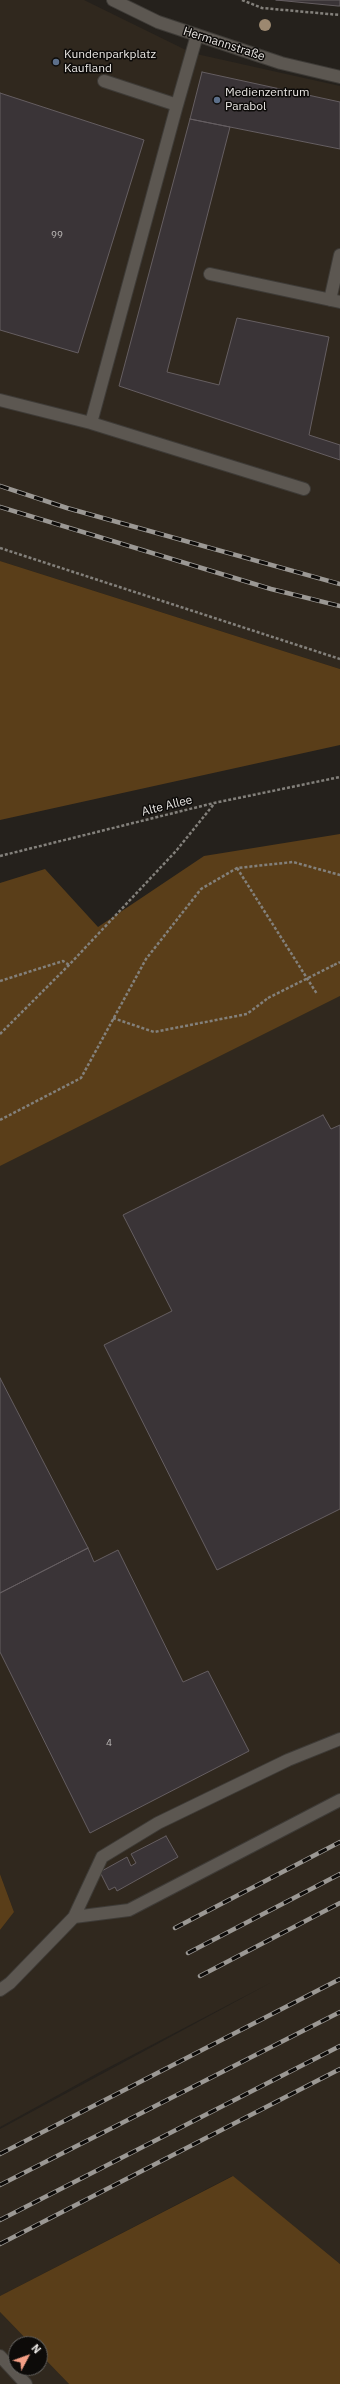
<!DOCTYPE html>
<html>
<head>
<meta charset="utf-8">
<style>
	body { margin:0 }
	#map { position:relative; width:340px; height:2384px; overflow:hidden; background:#25211c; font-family:"IBM Plex Sans",sans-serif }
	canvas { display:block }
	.north { position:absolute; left:8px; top:2336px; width:40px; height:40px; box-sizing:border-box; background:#0d0b09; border:1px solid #656360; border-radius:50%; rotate:49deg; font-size:11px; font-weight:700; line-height:16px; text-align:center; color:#e9e6e3 }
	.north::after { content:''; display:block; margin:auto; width:14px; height:18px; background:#f49f86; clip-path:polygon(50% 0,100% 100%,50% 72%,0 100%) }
</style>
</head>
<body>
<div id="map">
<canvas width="340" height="2384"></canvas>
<div class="north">N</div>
</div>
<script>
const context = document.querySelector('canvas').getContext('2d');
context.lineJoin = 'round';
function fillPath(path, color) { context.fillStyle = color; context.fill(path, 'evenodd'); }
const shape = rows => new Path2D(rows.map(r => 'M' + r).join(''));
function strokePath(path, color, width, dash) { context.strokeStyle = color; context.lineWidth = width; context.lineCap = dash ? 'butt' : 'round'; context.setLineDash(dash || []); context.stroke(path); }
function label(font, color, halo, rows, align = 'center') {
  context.font = font + ' "IBM Plex Sans",sans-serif'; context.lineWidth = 3; context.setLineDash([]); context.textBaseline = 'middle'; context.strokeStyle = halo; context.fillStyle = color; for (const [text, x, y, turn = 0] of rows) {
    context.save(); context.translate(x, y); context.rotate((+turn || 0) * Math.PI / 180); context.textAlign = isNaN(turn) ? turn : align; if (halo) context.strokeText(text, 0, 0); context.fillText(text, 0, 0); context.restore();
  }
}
fillPath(shape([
	[0,0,84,0,192,53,340,86,340,669,0,561],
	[340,996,340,2264,232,2176,0,2296,0,2129,272,1982,98,2073,0,2127,0,1930,14,1912,0,1874,0,1166],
	[0,2312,31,2344,16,2344,16,2368,40,2368,40,2354,69,2384,0,2384]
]), '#30281e');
fillPath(shape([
	[0,561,340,669,340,745,0,820],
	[340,834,340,996,0,1166,0,883,45,869,98,927,204,856],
	[0,1874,14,1912,0,1930],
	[233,2176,340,2264,340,2384,69,2384,40,2354,40,2344,31,2344,0,2312,0,2296]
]), '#5a3e19');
const building = shape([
	[276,0,340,0,340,6,338,6,276,0],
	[202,72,340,102,340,149,190,119,202,72],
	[0,93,144,140,78,353,0,330,0,93],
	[190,119,230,127,167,372,219,385,237,318,329,337,309,435,340,445,340,460,119,386,190,119],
	[323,1115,331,1129,340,1125,340,1509,217,1570,104,1345,172,1311,123,1215,323,1115],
	[0,1378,88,1548,0,1593,0,1378],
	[88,1548,94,1562,118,1550,183,1682,208,1671,249,1751,90,1833,0,1652,0,1593,88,1548],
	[166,1836,178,1857,117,1891,115,1887,109,1890,100,1872,127,1857,131,1866,136,1863,131,1854,166,1836]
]);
fillPath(building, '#3a3437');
strokePath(building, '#655e61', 1);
const minor = shape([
	[113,0,158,22,281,63,340,77],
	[104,81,177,105,197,35],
	[210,274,340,302],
	[330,300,340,255],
	[0,400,91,423,304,489],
	[91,423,177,105],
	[74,1917,129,1910,340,1800],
	[0,1990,10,1983,74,1917,102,1857,158,1823,288,1760,340,1739],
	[0,2356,26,2384]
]);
strokePath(minor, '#3e3b37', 14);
strokePath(shape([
	[242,0,262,8,340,15],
	[0,548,340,659],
	[0,856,214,803,340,777],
	[237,868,317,994],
	[334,965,340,962],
	[0,981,63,961,69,965],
	[113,1018,154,1032,247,1014,268,998],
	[0,1034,69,965,176,851,214,804],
	[0,1120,81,1078,146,959,201,889,237,868,293,862,340,875]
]), '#83807b', 2.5, [3, 2]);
strokePath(minor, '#5c5751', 12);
const rail = shape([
	[0,486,67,508,340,584],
	[0,507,271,589,340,606],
	[175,1928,340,1842],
	[188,1953,340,1874],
	[200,1976,340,1903],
	[0,2154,340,1979],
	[0,2185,340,2012],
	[0,2220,340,2046],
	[0,2244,340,2069]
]);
strokePath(rail, '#9b9894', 4.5);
strokePath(rail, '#0d0b09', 3, [9]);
strokePath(shape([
	[268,998,334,965]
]), '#83807b', 2.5, [3, 2]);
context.fillStyle = '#9c8870';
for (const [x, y] of [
	[265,25]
]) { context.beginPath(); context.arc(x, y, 6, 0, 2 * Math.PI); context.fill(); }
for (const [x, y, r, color] of [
	[56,62,4,"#5c6f8a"],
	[217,100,4,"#5c6f8a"]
]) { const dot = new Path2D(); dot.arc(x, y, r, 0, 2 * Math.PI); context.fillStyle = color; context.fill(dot); strokePath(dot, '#0d0b09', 1.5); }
label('10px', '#bdbab8', null, [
	["99",57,235],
	["4",109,1743]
]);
label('12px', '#e9e6e3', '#0d0b09', [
	["Hermannstraße",224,44,18],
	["Alte Allee",167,806,-14]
]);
label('12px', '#e9e6e3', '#0d0b09', [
	["Kundenparkplatz",64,55],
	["Kaufland",64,69],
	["Medienzentrum",225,93],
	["Parabol",225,107]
], 'left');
</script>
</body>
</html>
